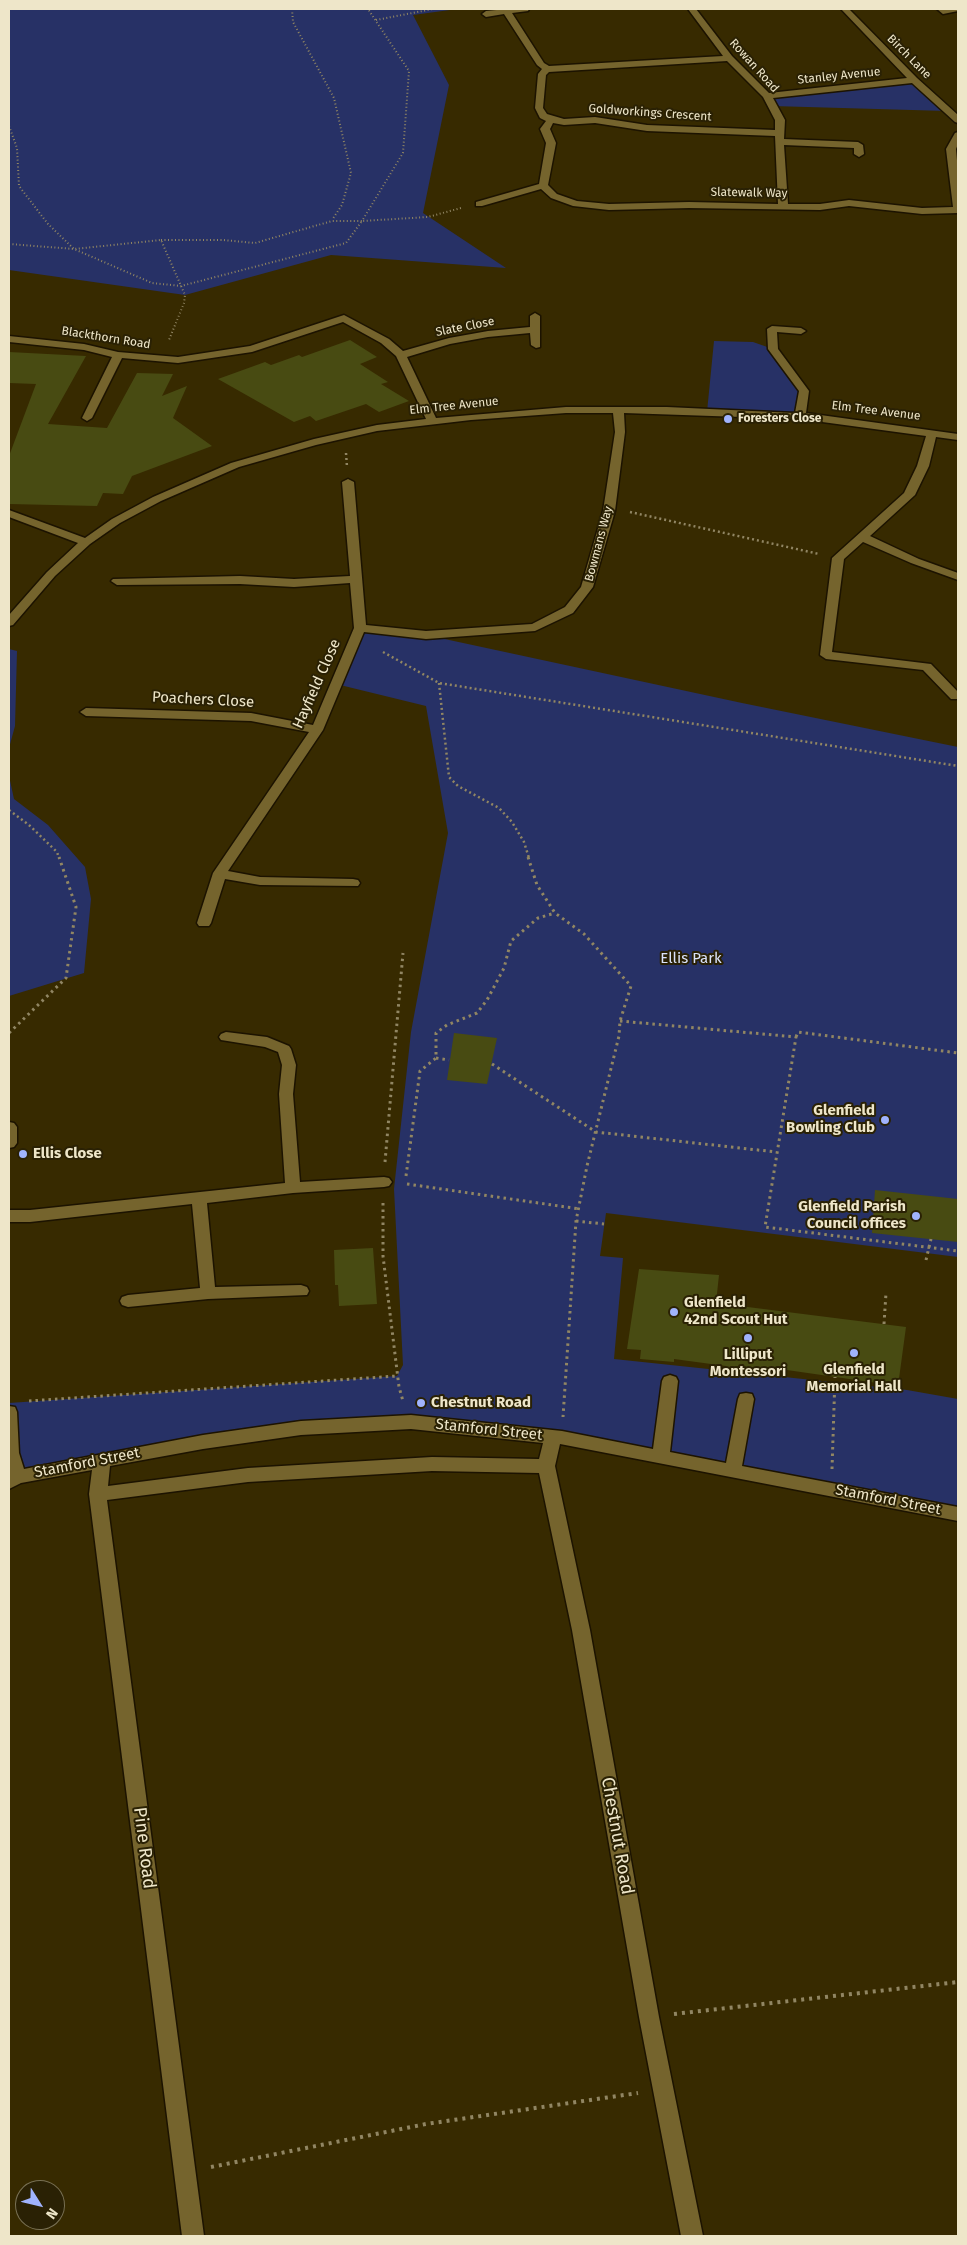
<!DOCTYPE html>
<html>
<head>
<meta charset="utf-8">
<style>
	body { margin:0 }
	#map { position:relative; width:967px; height:2245px; overflow:hidden; background:#372a00; font-family:"Fira Sans",sans-serif }
	canvas { display:block }
	.frame { position:absolute; inset:0; border:10px solid #eee6c9; pointer-events:none }
	.north { position:absolute; left:15px; top:2180px; width:50px; height:50px; box-sizing:border-box; background:#2a2104; border:1px solid #787053; border-radius:50%; rotate:126deg; font-size:14px; font-weight:700; line-height:20px; text-align:center; color:#eee6c9 }
	.north::after { content:''; display:block; margin:auto; width:18px; height:22px; background:#a0b3fd; clip-path:polygon(50% 0,100% 100%,50% 72%,0 100%) }
</style>
</head>
<body>
<div id="map">
<canvas width="967" height="2245"></canvas>
<div class="frame"></div>
<div class="north">N</div>
</div>
<script>
const context = document.querySelector('canvas').getContext('2d');
context.lineJoin = 'round';
function fillPath(path, color) { context.fillStyle = color; context.fill(path, 'evenodd'); }
const shape = rows => new Path2D(rows.map(r => 'M' + r).join(''));
function strokePath(path, color, width, dash) { context.strokeStyle = color; context.lineWidth = width; context.lineCap = dash ? 'butt' : 'round'; context.setLineDash(dash || []); context.stroke(path); }
function label(font, color, halo, rows, align = 'center') {
  context.font = font + ' "Fira Sans",sans-serif'; context.lineWidth = 4; context.setLineDash([]); context.textBaseline = 'middle'; context.strokeStyle = halo; context.fillStyle = color; for (const [text, x, y, turn = 0] of rows) {
    context.save(); context.translate(x, y); context.rotate((+turn || 0) * Math.PI / 180); context.textAlign = isNaN(turn) ? turn : align; if (halo) context.strokeText(text, 0, 0); context.fillText(text, 0, 0); context.restore();
  }
}
fillPath(shape([
	[9,9,486,9,457,9,413,15,449,85,423,213,506,268,331,255,185,295,9,270],
	[914,80,947,111,772,106,767,96],
	[714,341,753,342,773,349,803,394,800,416,707,412],
	[360,628,426,635,742,703,958,747,958,1257,606,1213,600,1256,623,1258,614,1359,907,1390,958,1399,958,1514,600,1446,411,1422,301,1428,17,1477,9,1403,397,1376,403,1365,394,1189,411,1032,448,833,426,706,336,684],
	[9,649,17,651,15,726,9,748],
	[9,776,14,799,48,825,85,867,91,899,84,973,9,996]
]), '#273166');
fillPath(shape([
	[350,340,377,357,360,364,388,382,381,384,409,401,379,412,366,404,316,421,310,416,294,422,218,379,265,362,271,365,299,355,302,357],
	[9,352,86,356,48,424,107,428,137,373,173,374,162,396,187,386,173,418,212,446,132,476,123,494,103,493,97,506,9,504,9,456,36,384,9,383],
	[454,1033,497,1038,487,1084,447,1080],
	[875,1190,958,1199,958,1242,872,1233],
	[373,1248,377,1304,339,1306,338,1285,335,1285,334,1250],
	[639,1269,719,1275,716,1303,906,1327,898,1386,766,1367,765,1371,726,1368,726,1366,674,1359,674,1362,640,1359,641,1350,627,1349]
]), '#484b12');
const minor = shape([
	[507,9,529,9,528,11,512,13,544,63,549,66,723,56,688,9,696,9,732,56,769,93,907,78,841,9,849,9,917,78,958,115,958,123,955,122,912,83,773,98,785,120,784,139,858,142,863,145,864,154,859,157,854,154,854,148,784,145,788,204,820,204,849,200,922,208,953,207,946,149,955,133,958,132,958,144,956,149,958,172,958,213,922,214,849,206,820,210,689,208,609,210,573,206,551,198,541,189,482,206,476,206,476,202,539,184,546,143,540,129,546,121,540,118,535,108,538,74,542,69,537,65,504,14,486,17,482,14,486,11,507,9],
	[727,61,763,97,775,120,775,130,647,125,595,117,564,119,547,114,543,108,546,75,549,72,727,61],
	[553,123,564,125,595,123,647,131,775,136,778,204,689,202,609,204,577,201,557,194,548,185,556,143,550,129,553,123],
	[937,9,958,9,958,11,943,14,937,9],
	[535,313,540,316,540,347,536,348,531,345,530,333,488,337,450,344,407,357,436,418,566,407,667,407,795,413,799,391,768,349,767,329,772,326,801,328,806,331,801,334,777,332,778,349,809,391,806,413,958,434,958,440,936,437,929,466,915,495,870,536,919,559,958,573,958,580,911,563,863,542,844,559,832,652,931,664,958,692,958,699,951,699,923,670,826,659,820,655,832,558,904,493,917,466,926,436,800,419,624,413,625,432,615,511,593,587,573,613,535,631,426,639,364,632,323,730,228,871,260,877,353,879,358,880,360,883,358,886,260,885,225,879,211,923,209,926,199,926,197,923,213,873,309,732,251,721,86,716,80,712,86,708,251,713,313,725,354,628,350,583,294,587,240,584,117,585,111,581,113,579,240,576,294,579,350,576,342,482,348,479,354,482,366,625,426,631,532,624,565,607,581,587,603,511,615,432,613,413,566,413,471,420,377,431,316,445,239,467,161,501,120,523,90,544,55,576,13,625,9,626,9,615,47,572,78,543,9,517,9,510,85,538,112,519,153,497,231,463,314,439,377,425,426,419,396,356,381,343,343,322,252,352,178,363,122,358,92,418,87,421,82,418,112,357,84,350,9,342,9,336,84,344,118,352,178,357,250,346,344,315,389,339,403,351,449,338,488,331,530,327,530,316,535,313],
	[226,1032,267,1037,289,1046,291,1049,296,1065,293,1094,300,1182,384,1177,389,1178,392,1182,389,1186,384,1187,293,1193,207,1203,215,1287,301,1285,307,1287,309,1291,307,1295,208,1299,128,1307,122,1305,120,1301,122,1297,128,1295,200,1288,192,1204,30,1222,9,1222,9,1210,30,1210,285,1183,279,1094,282,1065,278,1052,265,1047,221,1040,219,1037,221,1034,226,1032],
	[9,1122,14,1123,17,1127,17,1143,14,1147,9,1148,9,1122],
	[670,1375,676,1377,678,1381,670,1452,726,1463,738,1399,740,1394,746,1393,752,1394,754,1399,742,1466,958,1507,958,1521,560,1444,555,1466,590,1630,659,2017,703,2236,681,2236,639,2017,572,1630,539,1473,432,1471,248,1482,107,1500,204,2236,182,2236,89,1494,92,1470,21,1483,9,1489,9,1406,15,1407,17,1412,19,1453,24,1469,203,1435,301,1421,411,1415,562,1431,653,1449,662,1381,664,1377,670,1375],
	[411,1429,543,1443,539,1459,432,1457,248,1468,108,1486,110,1466,203,1449,301,1435,411,1429]
]);
strokePath(minor, '#1c1300', 3);
strokePath(shape([
	[292,9,293,22,334,98,351,173,342,205,332,220],
	[376,20,433,9],
	[9,126,17,148,19,186,48,224,74,249,152,283,181,286,346,243,362,221,428,217,461,208],
	[161,240,223,240,255,243,332,221,362,221,403,153,409,71,368,9],
	[9,244,74,249,161,240,185,295,184,303,169,340]
]), '#918663', 2, [1, 2.5]);
strokePath(shape([
	[346,453,347,467],
	[630,512,819,554],
	[383,652,439,683,958,766],
	[439,683,449,777,458,786,499,808,512,822,524,842,529,858],
	[9,810,29,825,57,852,59,858]
]), '#918663', 2.5, [2, 3]);
strokePath(shape([
	[528,857,537,885,555,913,584,934,631,986,620,1021,619,1036,587,1166,576,1221,563,1417],
	[620,1021,796,1037,765,1227,958,1251],
	[9,1033,66,978,76,907,59,857],
	[796,1037,798,1032,958,1053],
	[436,1058,449,1060],
	[492,1064,596,1132,776,1152],
	[385,1162,403,953],
	[406,1176,420,1071,436,1058,436,1033,447,1025,477,1013,487,1000,504,968,511,941,538,918,555,913],
	[407,1184,580,1209],
	[383,1203,383,1256,399,1387,403,1401],
	[576,1221,604,1224],
	[926,1260,931,1239],
	[884,1324,886,1293],
	[29,1401,397,1376],
	[832,1469,835,1377]
]), '#918663', 3, [2.5, 4]);
strokePath(shape([
	[674,2014,958,1982],
	[211,2167,426,2124,638,2093]
]), '#918663', 4, [3, 5]);
fillPath(minor, '#75642d');
for (const [x, y, r, color] of [
	[728,419,5,"#a0b3fd"],
	[885,1120,5,"#a0b3fd"],
	[23,1154,5,"#a0b3fd"],
	[916,1216,5,"#a0b3fd"],
	[674,1312,5,"#a0b3fd"],
	[748,1338,5,"#a0b3fd"],
	[854,1353,5,"#a0b3fd"],
	[421,1403,5,"#a0b3fd"]
]) { const dot = new Path2D(); dot.arc(x, y, r, 0, 2 * Math.PI); context.fillStyle = color; context.fill(dot); strokePath(dot, '#2a2104', 2); }
label('12px', '#eee6c9', '#2a2104', [
	["Birch Lane",909,57,45],
	["Rowan Road",754,66,48],
	["Stanley Avenue",839,76,-6],
	["Goldworkings Crescent",650,113,4],
	["Slatewalk Way",749,193,1],
	["Slate Close",465,327,-11],
	["Blackthorn Road",106,338,9],
	["Elm Tree Avenue",454,406,-6],
	["Elm Tree Avenue",876,411,7],
	["Bowmans Way",599,544,-75]
]);
label('bold 12px', '#eee6c9', '#2a2104', [
	["Foresters Close",738,419]
], 'left');
label('15px', '#eee6c9', '#2a2104', [
	["Hayfield Close",317,684,-66],
	["Poachers Close",203,700,3],
	["Stamford Street",489,1430,6],
	["Stamford Street",87,1463,-11],
	["Stamford Street",888,1500,11]
]);
label('15px', '#dbe3fb', '#2a2104', [
	["Ellis Park",691,959]
]);
label('bold 15px', '#eee6c9', '#2a2104', [
	["Glenfield",875,1111,"right"],
	["Bowling Club",875,1128,"right"],
	["Ellis Close",33,1154],
	["Glenfield Parish",906,1207,"right"],
	["Council offices",906,1224,"right"],
	["Glenfield",684,1303],
	["42nd Scout Hut",684,1320],
	["Lilliput",748,1355,"center"],
	["Montessori",748,1372,"center"],
	["Glenfield",854,1370,"center"],
	["Memorial Hall",854,1387,"center"],
	["Chestnut Road",431,1403]
], 'left');
label('18px', '#eee6c9', '#2a2104', [
	["Chestnut Road",617,1836,80],
	["Pine Road",144,1848,83]
]);
</script>
</body>
</html>
